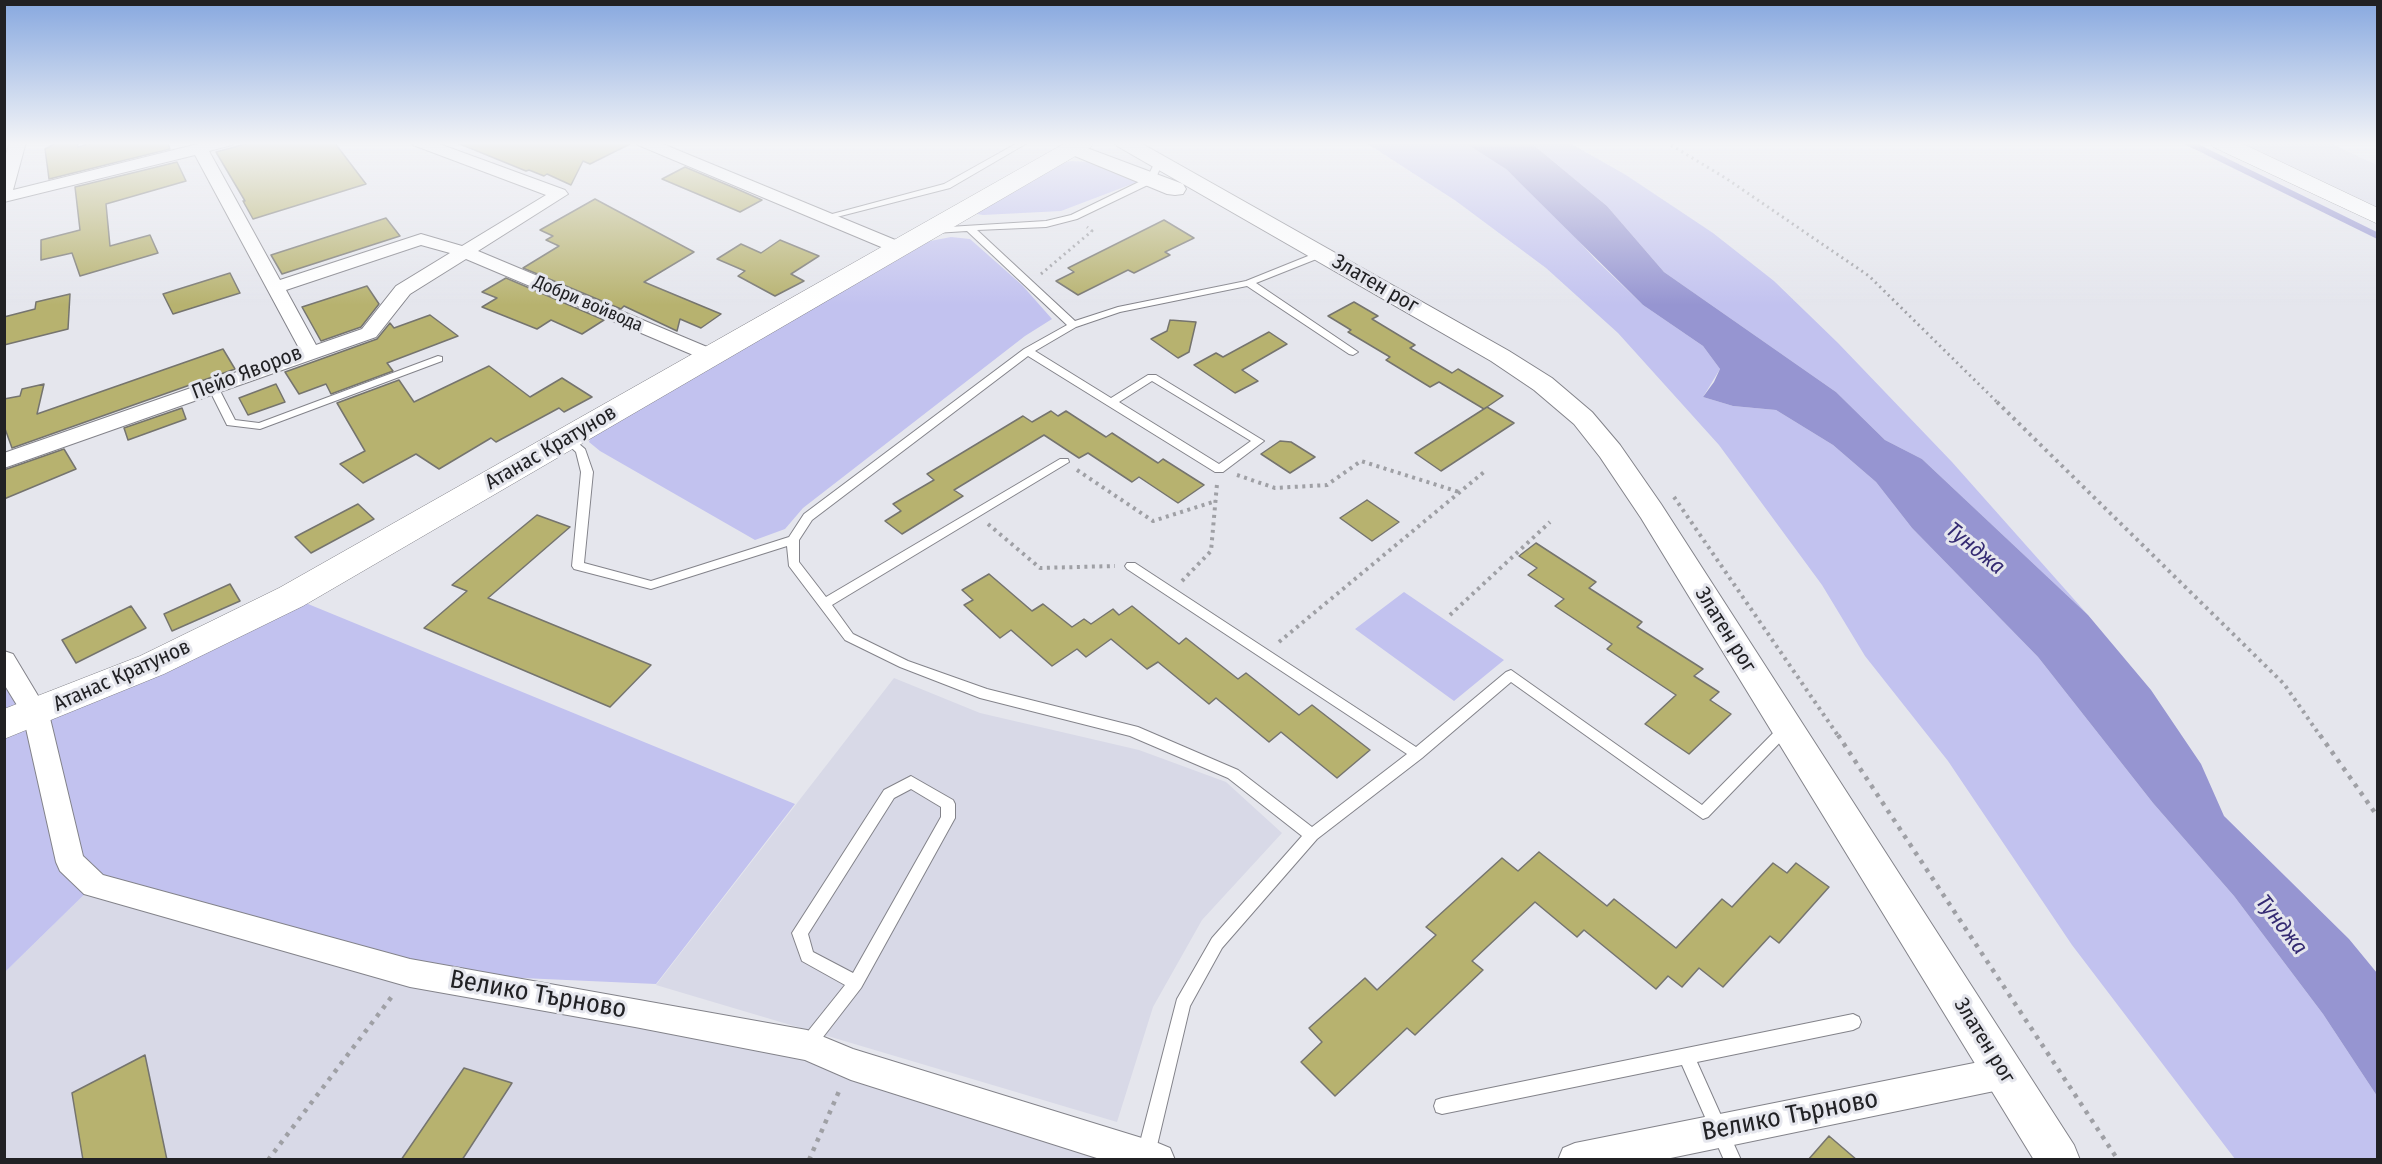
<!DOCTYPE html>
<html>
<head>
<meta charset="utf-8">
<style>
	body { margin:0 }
	#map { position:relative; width:2382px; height:1164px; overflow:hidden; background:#e5e6ed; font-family:"Fira Sans Condensed",sans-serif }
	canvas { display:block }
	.frame { position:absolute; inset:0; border:6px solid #212124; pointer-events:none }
</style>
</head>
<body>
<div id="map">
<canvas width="2382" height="1164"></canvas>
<div class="frame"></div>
</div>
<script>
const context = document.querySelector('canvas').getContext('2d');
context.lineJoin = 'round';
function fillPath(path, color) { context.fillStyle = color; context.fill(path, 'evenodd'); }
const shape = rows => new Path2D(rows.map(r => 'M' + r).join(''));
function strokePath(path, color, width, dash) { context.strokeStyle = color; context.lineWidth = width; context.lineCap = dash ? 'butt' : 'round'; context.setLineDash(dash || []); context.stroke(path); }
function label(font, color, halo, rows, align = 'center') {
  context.font = font + ' "Fira Sans Condensed",sans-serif'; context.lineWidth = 6; context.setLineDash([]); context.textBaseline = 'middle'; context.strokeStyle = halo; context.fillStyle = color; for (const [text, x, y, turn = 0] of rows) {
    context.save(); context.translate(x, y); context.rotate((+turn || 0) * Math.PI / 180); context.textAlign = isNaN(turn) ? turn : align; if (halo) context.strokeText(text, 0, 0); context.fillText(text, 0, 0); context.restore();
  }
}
fillPath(shape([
	[2238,142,2328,142,2377,165,2377,208],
	[894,678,980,713,1139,750,1226,782,1282,833,1202,920,1153,1007,1117,1122,656,985],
	[94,885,851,1064,1144,1160,5,1160,5,972]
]), '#d8d9e7');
fillPath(shape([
	[1365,142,1464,142,1485,153,1506,169,1557,217,1595,259,1643,305,1703,346,1720,369,1703,397,1733,406,1776,410,1833,445,1876,482,1912,528,2038,657,2153,803,2234,896,2323,1014,2377,1096,2377,1159,2235,1159,2072,945,1948,761,1865,656,1822,585,1719,445,1618,333,1546,268,1456,201],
	[1530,142,1568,142,1626,175,1713,233,1774,281,1838,343,1952,462,2088,615,1922,459,1885,440,1836,392,1664,272,1607,206],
	[1071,161,1092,162,1140,181,1061,211,983,215,977,214,974,210,1061,163],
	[951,237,970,239,1022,285,1052,319,1025,336,803,508,785,529,755,540,600,451,589,442,594,428,925,242],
	[1404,592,1504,660,1454,701,1355,629],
	[291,597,795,804,656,984,410,973,94,885,5,972,4,661,36,714]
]), '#c2c2ef');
fillPath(shape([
	[1464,142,1530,142,1607,206,1664,272,1836,392,1885,440,1922,459,2088,615,2151,690,2201,764,2224,816,2349,939,2377,973,2377,1096,2323,1014,2234,896,2153,803,2038,657,1912,528,1876,482,1833,445,1776,410,1733,406,1703,397,1714,382,1720,369,1703,346,1643,305,1506,169]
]), '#9695d1');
strokePath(shape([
	[2187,142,2378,236]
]), '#9695d1', 6);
const building = shape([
	[58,142,77,142,78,147,97,142,167,142,170,149,49,179,45,149,58,142],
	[253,142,334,142,366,184,253,219,243,201,245,201,216,152,253,142],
	[455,142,634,142,590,164,583,161,571,185,547,174,544,176,529,170,526,171,455,142],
	[177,162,186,181,106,204,110,246,150,235,158,253,80,276,72,253,41,260,41,240,80,230,75,187,177,162],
	[685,167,737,189,762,200,740,212,662,179,685,167],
	[595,199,694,252,644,282,721,314,701,328,680,319,677,331,624,306,621,309,523,268,559,246,546,240,553,236,540,230,595,199],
	[386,218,400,236,282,274,271,255,386,218],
	[1164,220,1194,238,1165,252,1170,255,1134,273,1128,270,1078,295,1056,281,1074,272,1068,268,1164,220],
	[780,240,819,256,791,274,804,281,775,296,738,276,745,271,717,259,741,244,761,253,780,240],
	[230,273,240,293,173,314,163,294,230,273],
	[506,278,604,320,582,334,551,320,537,329,482,307,497,298,482,292,506,278],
	[367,286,379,304,361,327,321,341,302,307,367,286],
	[70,294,68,329,4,345,4,317,35,309,36,302,70,294],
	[1354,302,1378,316,1372,319,1415,345,1410,348,1452,373,1458,369,1503,396,1484,409,1439,382,1430,387,1386,360,1390,357,1348,332,1351,330,1328,316,1354,302],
	[430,315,458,336,387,363,393,371,331,394,326,384,299,394,285,372,377,339,390,323,394,328,430,315],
	[1170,320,1196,322,1189,352,1178,358,1151,339,1167,331,1170,320],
	[1269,332,1287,344,1242,370,1258,381,1235,393,1194,365,1216,353,1223,357,1269,332],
	[223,349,235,369,12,448,4,426,4,399,20,396,22,389,44,384,37,414,223,349],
	[489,366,530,397,562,378,592,397,564,412,559,408,496,442,491,438,439,469,416,454,363,483,340,464,365,451,337,403,399,380,414,402,489,366],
	[276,384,285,402,248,415,239,398,276,384],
	[1487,407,1514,423,1441,471,1415,453,1487,407],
	[182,408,186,419,128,440,124,428,182,408],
	[1051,411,1058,416,1066,411,1106,437,1112,433,1158,463,1163,459,1204,485,1178,503,1139,477,1132,482,1088,453,1079,458,1044,435,954,490,963,496,902,534,885,521,901,511,893,504,934,480,927,474,1023,416,1032,422,1051,411],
	[1280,441,1291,442,1315,457,1290,473,1261,454,1280,441],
	[64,449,76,469,4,499,4,470,64,449],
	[1367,500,1399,522,1372,541,1340,518,1367,500],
	[358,504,374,519,311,553,295,537,358,504],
	[537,515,570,527,488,598,651,665,610,707,424,628,467,591,452,585,537,515],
	[1536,543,1596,582,1589,588,1642,622,1637,627,1703,669,1694,676,1719,692,1710,700,1731,714,1689,754,1645,724,1676,695,1607,649,1612,644,1555,606,1564,599,1528,575,1537,568,1519,556,1536,543],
	[989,574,1032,611,1043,604,1072,627,1084,619,1091,624,1113,609,1119,615,1132,606,1179,644,1186,638,1238,679,1246,673,1299,715,1312,705,1370,750,1337,778,1281,732,1269,742,1216,698,1209,704,1158,662,1147,669,1111,639,1086,657,1077,649,1052,666,1011,630,1000,638,964,605,973,600,962,590,989,574],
	[230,584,240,601,172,631,164,614,230,584],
	[131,606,146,628,76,663,62,640,131,606],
	[1539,852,1607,906,1614,899,1676,948,1722,899,1732,907,1773,863,1787,873,1796,863,1829,887,1779,943,1770,936,1723,987,1699,968,1682,987,1668,976,1656,989,1584,930,1577,937,1535,902,1472,961,1483,970,1415,1035,1407,1028,1335,1096,1301,1062,1322,1042,1309,1028,1365,978,1377,990,1436,935,1426,927,1502,858,1518,871,1539,852],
	[145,1055,167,1160,83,1160,72,1093,145,1055],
	[464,1068,512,1083,462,1160,401,1160,464,1068],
	[1829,1136,1857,1160,1808,1160,1829,1136]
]);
fillPath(building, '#b7b26f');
strokePath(building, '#75746e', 1.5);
const service = shape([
	[1019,142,1029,142,950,188,825,220,821,217,944,184,1019,142],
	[1156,160,1163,162,1154,182,1077,219,1046,227,977,230,1075,321,1118,307,1246,281,1318,252,1324,252,1324,256,1256,283,1358,352,1353,355,1349,354,1247,286,1120,312,1076,327,1035,351,1111,398,1148,375,1156,375,1264,441,1223,472,1215,472,1028,356,812,520,799,540,799,562,826,597,1060,459,1068,459,1069,462,832,605,853,634,908,661,987,689,1138,727,1238,770,1312,827,1407,754,1127,569,1125,566,1127,563,1135,563,1416,747,1506,672,1511,670,1702,805,1781,725,1786,724,1791,725,1793,729,1708,817,1703,819,1511,682,1422,758,1317,839,1222,948,1190,1006,1155,1154,1152,1160,1140,1160,1137,1154,1177,999,1212,938,1302,836,1228,778,1130,736,980,698,900,667,845,640,789,566,787,546,651,589,574,569,572,566,581,472,576,452,562,439,567,436,571,437,585,449,593,472,584,563,651,581,789,537,804,514,1024,349,1067,325,967,231,935,233,932,232,932,228,1046,221,1071,215,1147,178,1156,160],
	[1152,381,1251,441,1219,464,1119,402,1152,381],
	[438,356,442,357,442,361,260,429,227,425,208,387,209,385,217,385,235,420,259,423,438,356],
	[911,776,953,800,955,804,955,818,861,988,813,1050,807,1053,801,1050,799,1045,801,1040,845,985,802,961,792,933,884,790,911,776],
	[911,789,941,807,941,817,853,973,813,952,808,934,894,798,911,789],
	[1853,1014,1859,1017,1861,1022,1859,1027,1853,1030,1697,1062,1741,1160,1724,1160,1682,1065,1442,1114,1436,1112,1434,1106,1436,1100,1442,1098,1853,1014]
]);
const minor = shape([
	[10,142,26,142,13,190,206,142,234,142,232,145,209,151,280,280,421,234,462,246,546,195,413,145,411,142,434,142,565,190,568,194,478,251,719,352,722,356,719,360,705,360,466,259,410,294,376,337,4,468,4,453,300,350,195,155,4,202,4,160,10,142],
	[421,245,450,253,396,286,362,329,316,345,286,290,421,245],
	[636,142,658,142,905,244,908,248,905,252,899,253,893,252,638,145,636,142],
	[4,651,13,654,49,714,83,856,103,875,410,959,807,1030,853,1049,1158,1143,1170,1148,1175,1160,1103,1160,851,1080,805,1060,635,1027,410,987,84,894,60,871,56,862,23,715,4,684,4,651],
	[2004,1057,2016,1062,2020,1073,2016,1084,2004,1089,1661,1160,1558,1160,1563,1148,1575,1143,2004,1057]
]);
const tertiary = shape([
	[1071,142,1183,184,1186,189,1183,194,1175,195,1167,194,1065,152,1062,148,1065,144,1071,142],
	[1114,142,1139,142,1509,351,1552,378,1592,412,1620,445,1661,504,2074,1145,2080,1160,2034,1160,1641,518,1600,457,1574,424,1534,390,1491,361,1117,146,1114,142]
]);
const secondary = shape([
	[1067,142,1094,142,1091,147,303,606,164,674,4,739,4,709,140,656,279,588,1067,142],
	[2210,142,2239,142,2378,208,2378,224,2213,147,2210,142]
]);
strokePath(service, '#83838a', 2);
strokePath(minor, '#83838a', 2);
strokePath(tertiary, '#83838a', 2);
strokePath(secondary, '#83838a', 1);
strokePath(shape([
	[1666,142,1727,179,1869,276,1998,403],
	[1041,274,1092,231,1087,227]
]), '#9fa0a5', 3, [2, 4]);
strokePath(shape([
	[1997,402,2284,684,2321,737],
	[1077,470,1153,521,1216,501],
	[1237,475,1275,488,1327,485,1361,461,1459,492],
	[1674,497,1839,737],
	[988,524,1040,568,1115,566],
	[1182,581,1211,551,1217,484],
	[1450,615,1550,522],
	[1279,642,1484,472]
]), '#9fa0a5', 4, [3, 4.5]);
strokePath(shape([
	[1838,735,2118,1160],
	[2320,735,2378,817],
	[268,1160,393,995],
	[809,1160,840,1089]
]), '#9fa0a5', 4.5, [4, 6]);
fillPath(service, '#fff');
fillPath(minor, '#fff');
fillPath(tertiary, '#fff');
fillPath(secondary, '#fff');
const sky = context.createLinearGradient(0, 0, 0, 305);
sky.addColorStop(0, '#87a8df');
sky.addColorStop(0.47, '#f3f4f7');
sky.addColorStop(1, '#f3f4f700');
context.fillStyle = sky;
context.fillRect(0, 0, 2382, 305);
label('18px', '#212124', '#e5e6ed', [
	["Добри войвода",588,304,23]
]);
label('21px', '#212124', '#e5e6ed', [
	["Златен рог",1375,284,30],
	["Пейо Яворов",247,373,-21],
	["Атанас Кратунов",551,448,-30],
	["Златен рог",1725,630,58],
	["Атанас Кратунов",122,676,-24],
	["Златен рог",1984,1041,58]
]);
label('italic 22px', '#342a72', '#e5e6ed', [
	["Тунджа",1975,549,39],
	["Тунджа",2281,925,52]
]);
label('26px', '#212124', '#e5e6ed', [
	["Велико Търново",538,995,10],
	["Велико Търново",1790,1116,-11]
]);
</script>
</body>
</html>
